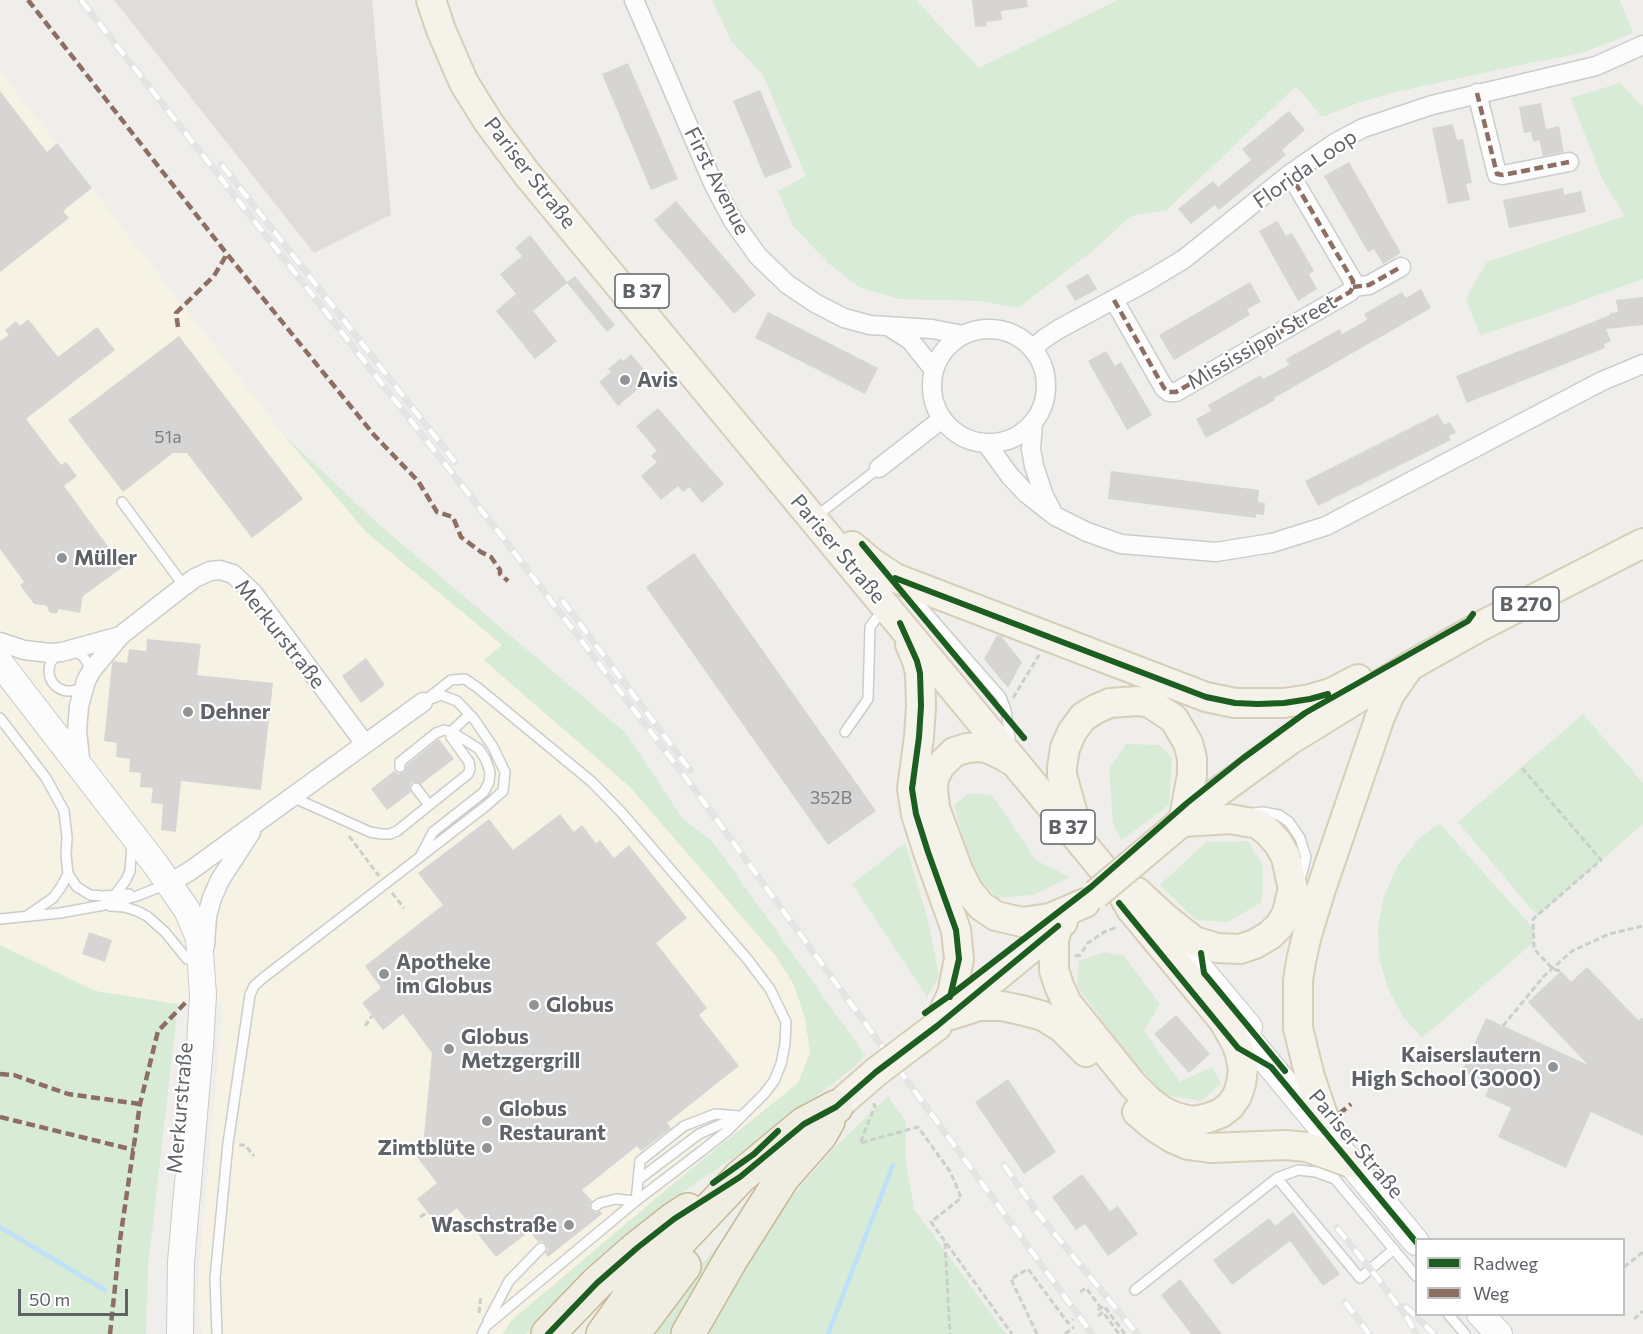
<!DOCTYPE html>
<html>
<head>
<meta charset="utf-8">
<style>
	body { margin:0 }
	#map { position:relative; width:1643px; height:1334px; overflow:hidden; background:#efeeea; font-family:Commissioner,sans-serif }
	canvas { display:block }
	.legend { position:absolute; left:1415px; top:1238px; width:210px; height:78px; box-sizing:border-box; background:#fff; border:2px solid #bfc1c3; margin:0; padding:8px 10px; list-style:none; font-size:18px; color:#5f6368 }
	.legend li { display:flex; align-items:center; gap:12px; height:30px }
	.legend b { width:30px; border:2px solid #bfc1c3 }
	.scale { position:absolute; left:18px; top:1289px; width:110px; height:27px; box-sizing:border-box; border:3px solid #5f6368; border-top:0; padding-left:8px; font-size:18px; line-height:21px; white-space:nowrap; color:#5f6368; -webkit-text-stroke:4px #fff; paint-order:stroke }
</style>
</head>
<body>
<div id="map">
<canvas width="1643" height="1334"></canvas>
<ul class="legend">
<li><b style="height:8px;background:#1b5e20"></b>Radweg</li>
<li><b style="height:8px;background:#8d6e63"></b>Weg</li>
</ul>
<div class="scale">50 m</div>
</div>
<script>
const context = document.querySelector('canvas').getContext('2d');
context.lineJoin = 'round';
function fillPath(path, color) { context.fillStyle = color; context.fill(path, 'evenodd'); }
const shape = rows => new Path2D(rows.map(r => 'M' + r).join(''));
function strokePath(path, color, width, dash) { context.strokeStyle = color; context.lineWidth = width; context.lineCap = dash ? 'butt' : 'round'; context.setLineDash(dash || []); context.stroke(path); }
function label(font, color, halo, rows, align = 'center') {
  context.font = font + ' Commissioner,sans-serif'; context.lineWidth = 4.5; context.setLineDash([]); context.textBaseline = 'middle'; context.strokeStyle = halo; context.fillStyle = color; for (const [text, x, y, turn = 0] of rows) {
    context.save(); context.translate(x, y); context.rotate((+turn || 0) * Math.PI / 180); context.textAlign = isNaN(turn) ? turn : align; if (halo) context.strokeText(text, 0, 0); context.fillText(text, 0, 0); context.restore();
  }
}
fillPath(shape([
	[0,71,283,434,366,532,503,645,484,661,630,787,775,955,794,985,805,1018,810,1052,798,1083,680,1178,512,1320,503,1334,202,1334,197,1293,223,1005,178,1004,95,991,0,945]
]), '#f7f3e4');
fillPath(shape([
	[114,0,372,0,391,215,314,253]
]), '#dfddda');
fillPath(shape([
	[712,0,916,0,979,68,1118,0,1620,0,1633,33,1582,53,1525,64,1391,93,1358,103,1322,117,1296,86,1167,210,1131,216,1096,248,1018,308,980,301,899,299,861,288,828,263,793,226,778,191,806,176,763,75,732,42],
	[1620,83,1643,107,1643,279,1539,316,1480,335,1466,298,1487,262,1625,216,1602,179,1571,98],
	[283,434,377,523,627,734,682,818,713,842,865,1055,853,1068,754,1144,687,1189,660,1210,545,1319,525,1334,503,1334,512,1320,680,1178,798,1083,810,1052,805,1018,794,985,775,955,630,787,484,660,502,645,366,532],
	[1583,714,1643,783,1643,824,1537,916,1458,822],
	[1126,744,1159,745,1172,757,1169,805,1121,841,1113,822,1109,768],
	[969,793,992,795,1037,861,1070,877,1033,895,997,898,972,871,954,805],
	[1439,823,1534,929,1533,943,1422,1038,1403,1017,1388,988,1379,959,1378,926,1384,896,1398,865,1419,839],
	[1248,841,1263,866,1262,902,1228,922,1196,920,1160,885,1206,842],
	[905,843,928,920,939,976,927,997,852,884],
	[0,945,95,991,178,1004,148,1266,146,1334,0,1334],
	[1105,952,1124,956,1160,1004,1144,1031,1180,1082,1212,1067,1221,1083,1201,1101,1165,1095,1130,1058,1077,986,1079,961],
	[888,1096,906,1122,905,1158,914,1209,1006,1334,706,1334,721,1302,781,1210,831,1151],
	[762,1197,678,1334,642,1334,679,1290]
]), '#d8ebd6');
strokePath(shape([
	[0,1227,105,1290],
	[828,1334,893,1165]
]), '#bfe0f9', 4.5);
fillPath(shape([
	[972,0,1027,0,1028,7,1001,11,1002,20,986,22,987,26,975,27],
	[628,63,678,179,651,190,602,74],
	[760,90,792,167,765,178,733,101],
	[0,91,47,152,57,143,92,188,63,211,69,218,0,272],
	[1541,103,1546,129,1559,126,1564,152,1543,156,1539,140,1533,142,1531,132,1524,133,1519,107],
	[1289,111,1305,130,1282,150,1286,155,1219,210,1215,205,1191,224,1178,209,1213,181,1218,187,1251,160,1242,149],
	[1453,124,1457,140,1463,139,1472,183,1466,184,1470,200,1448,204,1432,128],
	[1349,162,1401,253,1383,264,1374,249,1368,252,1324,176],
	[1563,188,1564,195,1581,191,1586,212,1509,228,1503,200],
	[676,201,756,295,734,314,654,220],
	[1277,221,1286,236,1292,233,1314,271,1309,274,1317,289,1298,301,1259,231],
	[530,235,567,282,575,276,615,325,607,332,567,283,533,311,557,341,535,359,496,311,516,294,500,274,522,256,515,248],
	[1088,274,1097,289,1075,301,1066,286],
	[1250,282,1261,302,1247,309,1250,315,1174,360,1159,335],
	[1421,289,1431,308,1274,398,1275,400,1206,438,1196,419,1211,411,1208,405,1261,375,1263,379,1289,365,1286,359,1340,329,1342,334,1367,320,1364,314,1402,292,1406,298],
	[1643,297,1643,325,1606,329,1611,341,1604,344,1605,348,1467,403,1456,376,1610,315,1610,313,1618,312,1616,300],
	[768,312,878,368,865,394,755,338],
	[28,319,58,357,97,327,115,350,26,419,61,465,66,462,77,476,64,486,123,567,83,596,80,613,59,609,56,614,49,612,47,606,34,604,20,585,24,582,0,549,0,341,9,335,5,330,16,321,20,326],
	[179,336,303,499,252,538,187,453,173,453,123,492,68,420],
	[1106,351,1115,366,1121,362,1152,415,1127,430,1088,361],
	[631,354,651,378,618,406,599,382,611,372,608,369,621,358,623,361],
	[658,408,724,484,702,503,689,487,683,492,678,486,661,500,641,476,657,462,651,456,657,451,636,426],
	[1438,414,1444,425,1450,422,1456,433,1449,436,1451,440,1318,506,1305,481],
	[1111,471,1259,490,1258,502,1265,503,1264,515,1256,514,1256,518,1108,499],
	[694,553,876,811,828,845,646,587],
	[997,635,1001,636,1022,662,1008,688,984,659],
	[147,639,201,644,197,675,273,683,261,790,181,781,176,832,161,830,163,804,151,803,153,788,140,787,141,773,129,772,130,759,116,757,117,743,104,741,112,663,114,661,127,663,129,649,146,651],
	[366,658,385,685,361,703,342,676],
	[439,739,454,759,421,784,418,782,412,782,410,786,411,792,387,810,371,789,394,771,399,774,404,772,407,765],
	[560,814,574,832,582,825,596,843,600,840,614,858,629,845,687,918,656,943,707,1008,699,1015,739,1066,667,1123,671,1128,641,1151,637,1146,582,1190,592,1201,589,1206,591,1210,596,1213,600,1211,602,1214,548,1257,545,1253,548,1249,546,1244,542,1241,538,1242,530,1231,496,1257,457,1208,437,1224,417,1199,437,1183,414,1153,423,1146,432,1053,403,1014,383,1030,362,1003,381,988,365,966,443,905,418,873,489,819,513,850],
	[89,932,112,940,105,962,82,954],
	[1587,967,1638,1020,1643,1018,1643,1136,1591,1112,1566,1168,1498,1137,1511,1108,1485,1096,1491,1084,1462,1071,1486,1018,1588,1065,1528,1002,1561,971,1571,982],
	[1176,1015,1210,1054,1189,1073,1154,1034],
	[1008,1079,1056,1152,1024,1174,975,1102],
	[1082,1174,1110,1211,1118,1206,1138,1234,1108,1256,1085,1224,1076,1230,1052,1197],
	[1293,1212,1340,1274,1323,1286,1290,1241,1232,1285,1213,1260,1269,1218,1275,1226],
	[1180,1279,1222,1334,1191,1334,1161,1295]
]), '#d6d5d3');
const lane = shape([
	[122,502,184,586],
	[823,511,879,468],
	[910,593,1001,697,1006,710,1010,739],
	'49 671a20 20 0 1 1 40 0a20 20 0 1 1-40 0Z',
	[423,702,451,680,465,679,478,688,592,782,622,813,748,960,770,989,786,1022,785,1044,781,1064,774,1081,764,1094,727,1131,703,1150,636,1201,486,1326,482,1334],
	[0,718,46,778,64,811,67,837,66,855,68,874,61,887,53,898,27,916],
	[845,732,868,699,870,627,884,608],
	[400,767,400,762,436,733,444,730,452,732,479,749,486,760,490,772,489,782,484,792,433,832,421,855],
	[416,788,429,805],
	[292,797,370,832,381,834,390,834,397,831,468,774,470,769,469,762,451,737,451,733,455,728,469,715],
	[1253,813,1263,812,1279,815,1289,822,1300,838,1306,857,1302,873,1300,878],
	[68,874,77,887,90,895,103,896,129,894],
	[115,895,126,880,130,871,132,845],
	[110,906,125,907,137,911,147,916,165,932,187,959],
	[0,919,60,913,104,905,137,896,167,884],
	[1277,1178,1360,1278,1394,1249],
	[638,1180,699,1134,735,1118],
	[596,1206,600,1203,616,1199,636,1201,640,1161,684,1126,715,1114,740,1116],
	[1135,1290,1277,1178,1298,1170,1316,1172,1335,1179,1416,1276],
	[1448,1314,1465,1334],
	[488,1321,509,1281,541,1248],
	[217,1334,215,1278,228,1143,250,995,254,986,263,978,486,806,503,791,505,772,493,747,474,719,457,701,441,695,431,699]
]);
const street = shape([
	[634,0,713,183,733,221,758,256,787,284,815,303,844,318,870,325,932,329,963,335],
	[1477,93,1497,174,1503,175,1569,162],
	[1353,287,1369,285,1401,267],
	[1114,300,1164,388,1169,392,1176,392,1350,292,1353,287,1353,281,1290,174],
	[891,328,910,340,934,370],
	'932 386a57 57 0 1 1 114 0a57 57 0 1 1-114 0Z',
	[1032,349,1045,338,1059,329,1146,282,1184,259,1290,174,1335,143,1363,128,1432,105,1596,66,1643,45],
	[1033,422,1031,449,1034,466,1044,496,1051,509],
	[986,443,1010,476,1027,494,1055,516,1087,532,1121,544,1216,552,1272,543,1326,526,1602,381,1643,364],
	[879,468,942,419],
	[0,642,24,650,50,653,62,652,120,636],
	[81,767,77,731,79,706,86,681,92,670,120,636,184,586,195,578,210,571,220,570,233,574,253,593,365,744],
	[168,884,190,871,423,702],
	[205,946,207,916,212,898,220,880,251,832]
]);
const secondary = shape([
	[0,663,156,865,187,910,199,938,203,995,200,1046,181,1262,180,1334],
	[1166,928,1249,1027],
	[1231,1018,1416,1242],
	[1480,1314,1499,1334]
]);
const primary = shape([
	[431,0,441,30,464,83,489,123,527,174,1119,888,1131,909,1223,1020,1236,1043,1240,1054,1243,1069,1241,1084,1237,1096,1230,1106,1221,1113,1208,1118,1194,1121,1183,1119,1173,1116,1161,1110,1148,1100,1133,1085,1067,1003,1059,986,1054,970,1054,940,1058,926],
	[852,546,871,562,895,578,1206,697,1235,703,1284,703,1310,699,1331,693,1358,679],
	[910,644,917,661,920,673,921,706,919,737,912,789,916,814,928,852,956,930,959,959,952,994,937,1026],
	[1010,760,1004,756,987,748,978,747,967,748,954,752,940,766,934,778,933,790,935,808,958,870,968,890,981,906,996,916,1022,922,1050,918,1085,903],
	[1073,814,1062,775,1062,767,1065,748,1072,732,1083,717,1096,709,1110,703,1138,701,1150,703,1174,719,1188,743,1192,758,1192,775,1183,822],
	[1133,863,1214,795,1290,740,1410,666,1479,627,1643,543],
	[1137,892,1164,917,1194,941,1217,948,1240,949,1255,944,1270,935,1280,925,1287,913,1293,889,1286,857,1278,843,1268,832,1258,824,1230,819,1183,822],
	[955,1011,1063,922],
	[951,1015,979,1006,1002,1006,1025,1011,1043,1016,1062,1028,1086,1052],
	[836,1107,876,1072],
	[1137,1112,1156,1128,1172,1138,1188,1145,1210,1148,1285,1145,1307,1147,1351,1163],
	[1324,1118,1310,1077,1298,1028,1298,981,1301,961,1307,935,1321,889,1380,717,1390,694,1407,670]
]);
const highway = shape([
	[548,1334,597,1283,637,1248,674,1219,688,1210],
	[603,1334,628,1299,655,1267,740,1177,804,1124,836,1107],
	[633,1334,684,1266],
	[688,1334,731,1259,783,1177,820,1135,828,1121]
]);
strokePath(lane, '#cbcccc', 12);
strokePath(street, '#cbcccc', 21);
strokePath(secondary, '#cacacb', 28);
strokePath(primary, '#d7ceb8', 32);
strokePath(highway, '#c8b996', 36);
strokePath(shape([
	[1013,698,1039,655],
	[1522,768,1601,860,1533,919,1534,949,1553,969,1561,971],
	[349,836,379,876],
	[392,893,404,908],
	[1075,956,1080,955,1088,943,1104,932,1117,927],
	[365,1026,372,1016],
	[1503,1026,1544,976,1572,951,1609,934,1643,926],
	[873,1103,875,1106,860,1143,918,1127,949,1170,955,1182,961,1198,931,1222,1012,1334],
	[239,1145,245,1145,254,1156],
	[420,1217,428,1212],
	[945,1243,950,1334],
	[1624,1267,1643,1252],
	[1080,1292,1086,1288,1101,1308],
	[1098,1310,1104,1306,1125,1334],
	[479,1313,481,1295],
	[1098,1316,1103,1312,1119,1334],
	[1634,1319,1643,1311],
	[1037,1334,1011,1279,1028,1269,1068,1323,1073,1319],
	[1065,1334,1074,1327]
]), '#cacfcc', 3, [6, 3]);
strokePath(lane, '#fdfcfc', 9);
strokePath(street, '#fdfcfc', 18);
strokePath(secondary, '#fdfcfc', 26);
strokePath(primary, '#f4f2e9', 28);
strokePath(highway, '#f0ede3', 33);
const rail = shape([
	[81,0,507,543,692,786,1092,1334],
	[222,165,455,462],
	[562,600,690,770],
	[1004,1165,1036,1211,1137,1334],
	[1337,1228,1376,1276,1408,1319,1416,1334],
	[1345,1302,1369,1334],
	[1405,1306,1434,1334]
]);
strokePath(rail, '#e4e4e4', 7);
strokePath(rail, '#fff', 4.5, [14]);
const primaryBridge = shape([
	[1096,894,1133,863],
	[876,1072,937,1026]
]);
strokePath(primaryBridge, '#d7ceb8', 32, []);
strokePath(primaryBridge, '#f4f2e9', 28);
strokePath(shape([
	[28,0,227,254,374,435,418,481,437,512,453,517,461,537,481,552,491,557,500,570,500,574,508,581],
	[1477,93,1497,174,1503,175,1569,162],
	[1353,287,1369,285,1401,267],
	[1114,300,1164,388,1169,392,1176,392,1350,292,1353,287,1353,281,1290,174],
	[178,327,176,313,214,276,227,254],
	[0,1074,14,1075,68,1094,140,1104],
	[1339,1114,1351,1104],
	[0,1117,134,1150],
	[110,1334,120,1240,140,1104,158,1031,188,1000]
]), '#8d6e63', 4.5, [9, 4.5]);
strokePath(shape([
	[862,544,1024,738],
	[895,578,1206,697,1235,703,1258,704,1284,703,1310,699,1328,694],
	[900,623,917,661,920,673,921,706,919,737,912,789,916,814,928,852,956,930,959,959,950,997],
	[1119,903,1238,1048,1271,1067,1416,1242],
	[1201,953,1204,973,1285,1071],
	[925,1013,952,994,1091,887,1187,803,1242,759,1305,713,1468,621,1473,614],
	[713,1183,754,1154,778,1131],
	[548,1334,597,1283,637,1248,674,1219,740,1177,804,1124,836,1107,876,1072,937,1026,1058,926]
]), '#1b5e20', 6);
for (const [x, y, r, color] of [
	[625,380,6,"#919496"],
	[62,558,6,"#919496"],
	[188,712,6,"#919496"],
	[384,974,6,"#919496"],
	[534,1005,6,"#919496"],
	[449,1049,6,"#919496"],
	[1553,1067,6,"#919496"],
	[487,1121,6,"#919496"],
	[487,1148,6,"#919496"],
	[569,1225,6,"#919496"]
]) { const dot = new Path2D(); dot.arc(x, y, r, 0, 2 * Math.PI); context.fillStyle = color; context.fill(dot); strokePath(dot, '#fff', 2); }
label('18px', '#7e8184', null, [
	["51a",168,437],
	["352B",831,798]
]);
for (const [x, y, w] of [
	[642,291,54],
	[1526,604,66],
	[1068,827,54]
]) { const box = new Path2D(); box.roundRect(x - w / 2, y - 17, w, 34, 4.5); context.fillStyle = '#fff'; context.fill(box); strokePath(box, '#5f6368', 1.5); }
label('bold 20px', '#5f6368', null, [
	["B 37",642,291],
	["B 270",1526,604],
	["B 37",1068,827]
]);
label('21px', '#5f6368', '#fff', [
	["Florida Loop",1305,169,-35],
	["Pariser Straße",530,173,52],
	["First Avenue",717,181,63],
	["Mississippi Street",1262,342,-30],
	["Pariser Straße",838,549,50],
	["Merkurstraße",280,634,52],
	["Merkurstraße",180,1108,-85],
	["Pariser Straße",1356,1144,50]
]);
label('bold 21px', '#5f6368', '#fff', [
	["Avis",637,380],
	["Müller",74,558],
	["Dehner",200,712],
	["Apotheke",396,962],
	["im Globus",396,986],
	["Globus",546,1005],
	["Globus",461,1037],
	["Metzgergrill",461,1061],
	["Kaiserslautern",1541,1055,"right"],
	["High School (3000)",1541,1079,"right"],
	["Globus",499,1109],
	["Restaurant",499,1133],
	["Zimtblüte",475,1148,"right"],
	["Waschstraße",557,1225,"right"]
], 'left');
</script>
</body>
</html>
